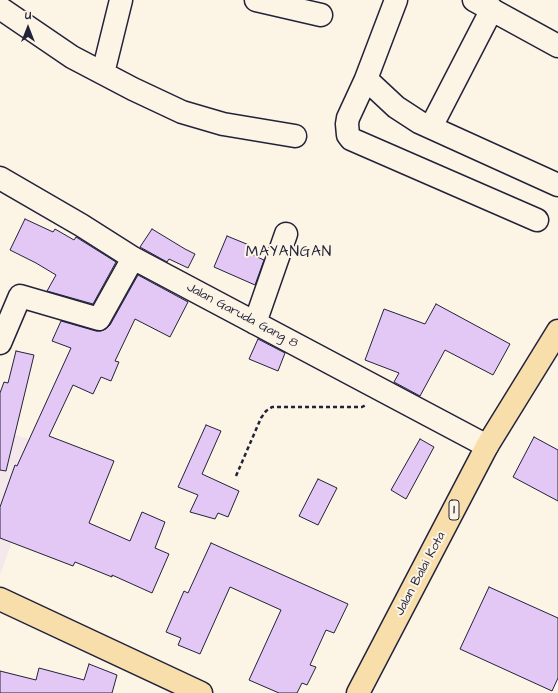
<!DOCTYPE html>
<html>
<head>
<meta charset="utf-8">
<style>
	body { margin:0 }
	#map { position:relative; width:558px; height:693px; overflow:hidden; background:#fcf5e5; font-family:"Architects Daughter",sans-serif }
	canvas { display:block }
	.north { position:absolute; left:8px; top:8px; width:40px; height:40px; -webkit-text-stroke:3px #fcf5e5; paint-order:stroke; rotate:0deg; font-size:11px; font-weight:700; line-height:16px; text-align:center; color:#22223b }
	.north::after { content:''; display:block; margin:auto; width:14px; height:18px; background:#22223b; clip-path:polygon(50% 0,100% 100%,50% 72%,0 100%) }
</style>
</head>
<body>
<div id="map">
<canvas width="558" height="693"></canvas>
<div class="north">U</div>
</div>
<script>
const context = document.querySelector('canvas').getContext('2d');
context.lineJoin = 'round';
function fillPath(path, color) { context.fillStyle = color; context.fill(path, 'evenodd'); }
const shape = rows => new Path2D(rows.map(r => 'M' + r).join(''));
function strokePath(path, color, width, dash) { context.strokeStyle = color; context.lineWidth = width; context.lineCap = dash ? 'butt' : 'round'; context.setLineDash(dash || []); context.stroke(path); }
function label(font, color, halo, rows, align = 'center') {
  context.font = font + ' "Architects Daughter",sans-serif'; context.lineWidth = 4; context.setLineDash([]); context.textBaseline = 'middle'; context.strokeStyle = halo; context.fillStyle = color; for (const [text, x, y, turn = 0] of rows) {
    context.save(); context.translate(x, y); context.rotate((+turn || 0) * Math.PI / 180); context.textAlign = isNaN(turn) ? turn : align; if (halo) context.strokeText(text, 0, 0); context.fillText(text, 0, 0); context.restore();
  }
}
fillPath(shape([
	[0,430,47,445,0,575]
]), '#f4e8ea');
const building = shape([
	[25,219,53,232,55,229,74,240,76,237,116,262,93,304,47,291,56,275,36,263,10,250,25,219],
	[152,229,185,249,195,254,188,268,169,259,167,262,140,247,152,229],
	[227,236,249,245,246,252,264,260,255,285,214,267,227,236],
	[138,275,188,302,170,337,135,319,115,361,119,362,111,381,101,377,93,394,73,385,49,436,114,461,89,523,130,541,142,512,165,522,155,548,169,554,152,593,112,575,112,577,75,562,73,566,0,538,0,507,15,465,17,466,71,348,52,341,61,321,96,331,101,331,106,329,110,325,138,275],
	[436,304,510,344,493,375,445,350,420,396,394,382,399,373,365,360,384,309,425,324,436,304],
	[258,339,285,353,278,371,249,359,258,339],
	[16,351,34,355,6,471,0,470,0,393,4,382,8,383,16,351],
	[206,425,221,431,202,474,239,491,228,517,218,513,215,519,190,512,198,495,178,487,206,425],
	[534,437,558,450,558,501,513,477,534,437],
	[420,439,434,447,406,499,391,490,420,439],
	[318,479,337,488,318,525,299,516,318,479],
	[211,543,348,604,334,633,326,630,310,665,316,667,307,685,302,683,297,693,279,693,249,680,281,610,230,587,200,654,178,645,181,638,166,632,184,591,188,593,211,543],
	[489,587,558,618,558,678,552,691,460,649,489,587],
	[89,664,117,675,112,693,0,693,0,671,36,680,39,668,84,680,89,664]
]);
fillPath(building, '#e3c8f6');
strokePath(building, '#22223b', 1);
const minor = shape([
	[256,0,321,15],
	[396,0,366,79,348,118,347,124,348,135,351,139,537,220],
	[474,0,558,46],
	[0,8,72,57,133,89,182,112,223,124,295,136],
	[103,73,121,0],
	[366,79,396,107,419,122,558,185],
	[431,127,492,9],
	[0,178,81,225,133,258,487,446],
	[255,323,286,234],
	[0,343,20,296,99,319,133,258]
]);
const major = shape([
	[0,599,201,693]
]);
const highway = shape([
	[358,693,487,446,558,331]
]);
strokePath(minor, '#22223b', 25);
strokePath(major, '#22223b', 25);
strokePath(highway, '#22223b', 25);
strokePath(shape([
	[236,476,261,418,266,411,272,407,362,407,366,405]
]), '#22223b', 2.5, [4, 3]);
strokePath(minor, '#fcf5e5', 22);
strokePath(major, '#f8deab', 22);
strokePath(highway, '#f8deab', 22);
for (const [x, y, w] of [
	[454,510,10]
]) { const box = new Path2D(); box.roundRect(x - w / 2, y - 10, w, 20, 3); context.fillStyle = '#fcf5e5'; context.fill(box); strokePath(box, '#22223b', 1); }
label('bold 12px', '#22223b', null, [
	["1",454,510]
]);
label('13px', '#22223b', '#fcf5e5', [
	["Jalan Garuda Gang 8",242,316,28],
	["Jalan Balai Kota",421,574,-62]
]);
context.letterSpacing = '1px';
label('15px', '#22223b', '#fcf5e5', [
	["MAYANGAN",289,253]
]);
context.letterSpacing = '0px';
</script>
</body>
</html>
